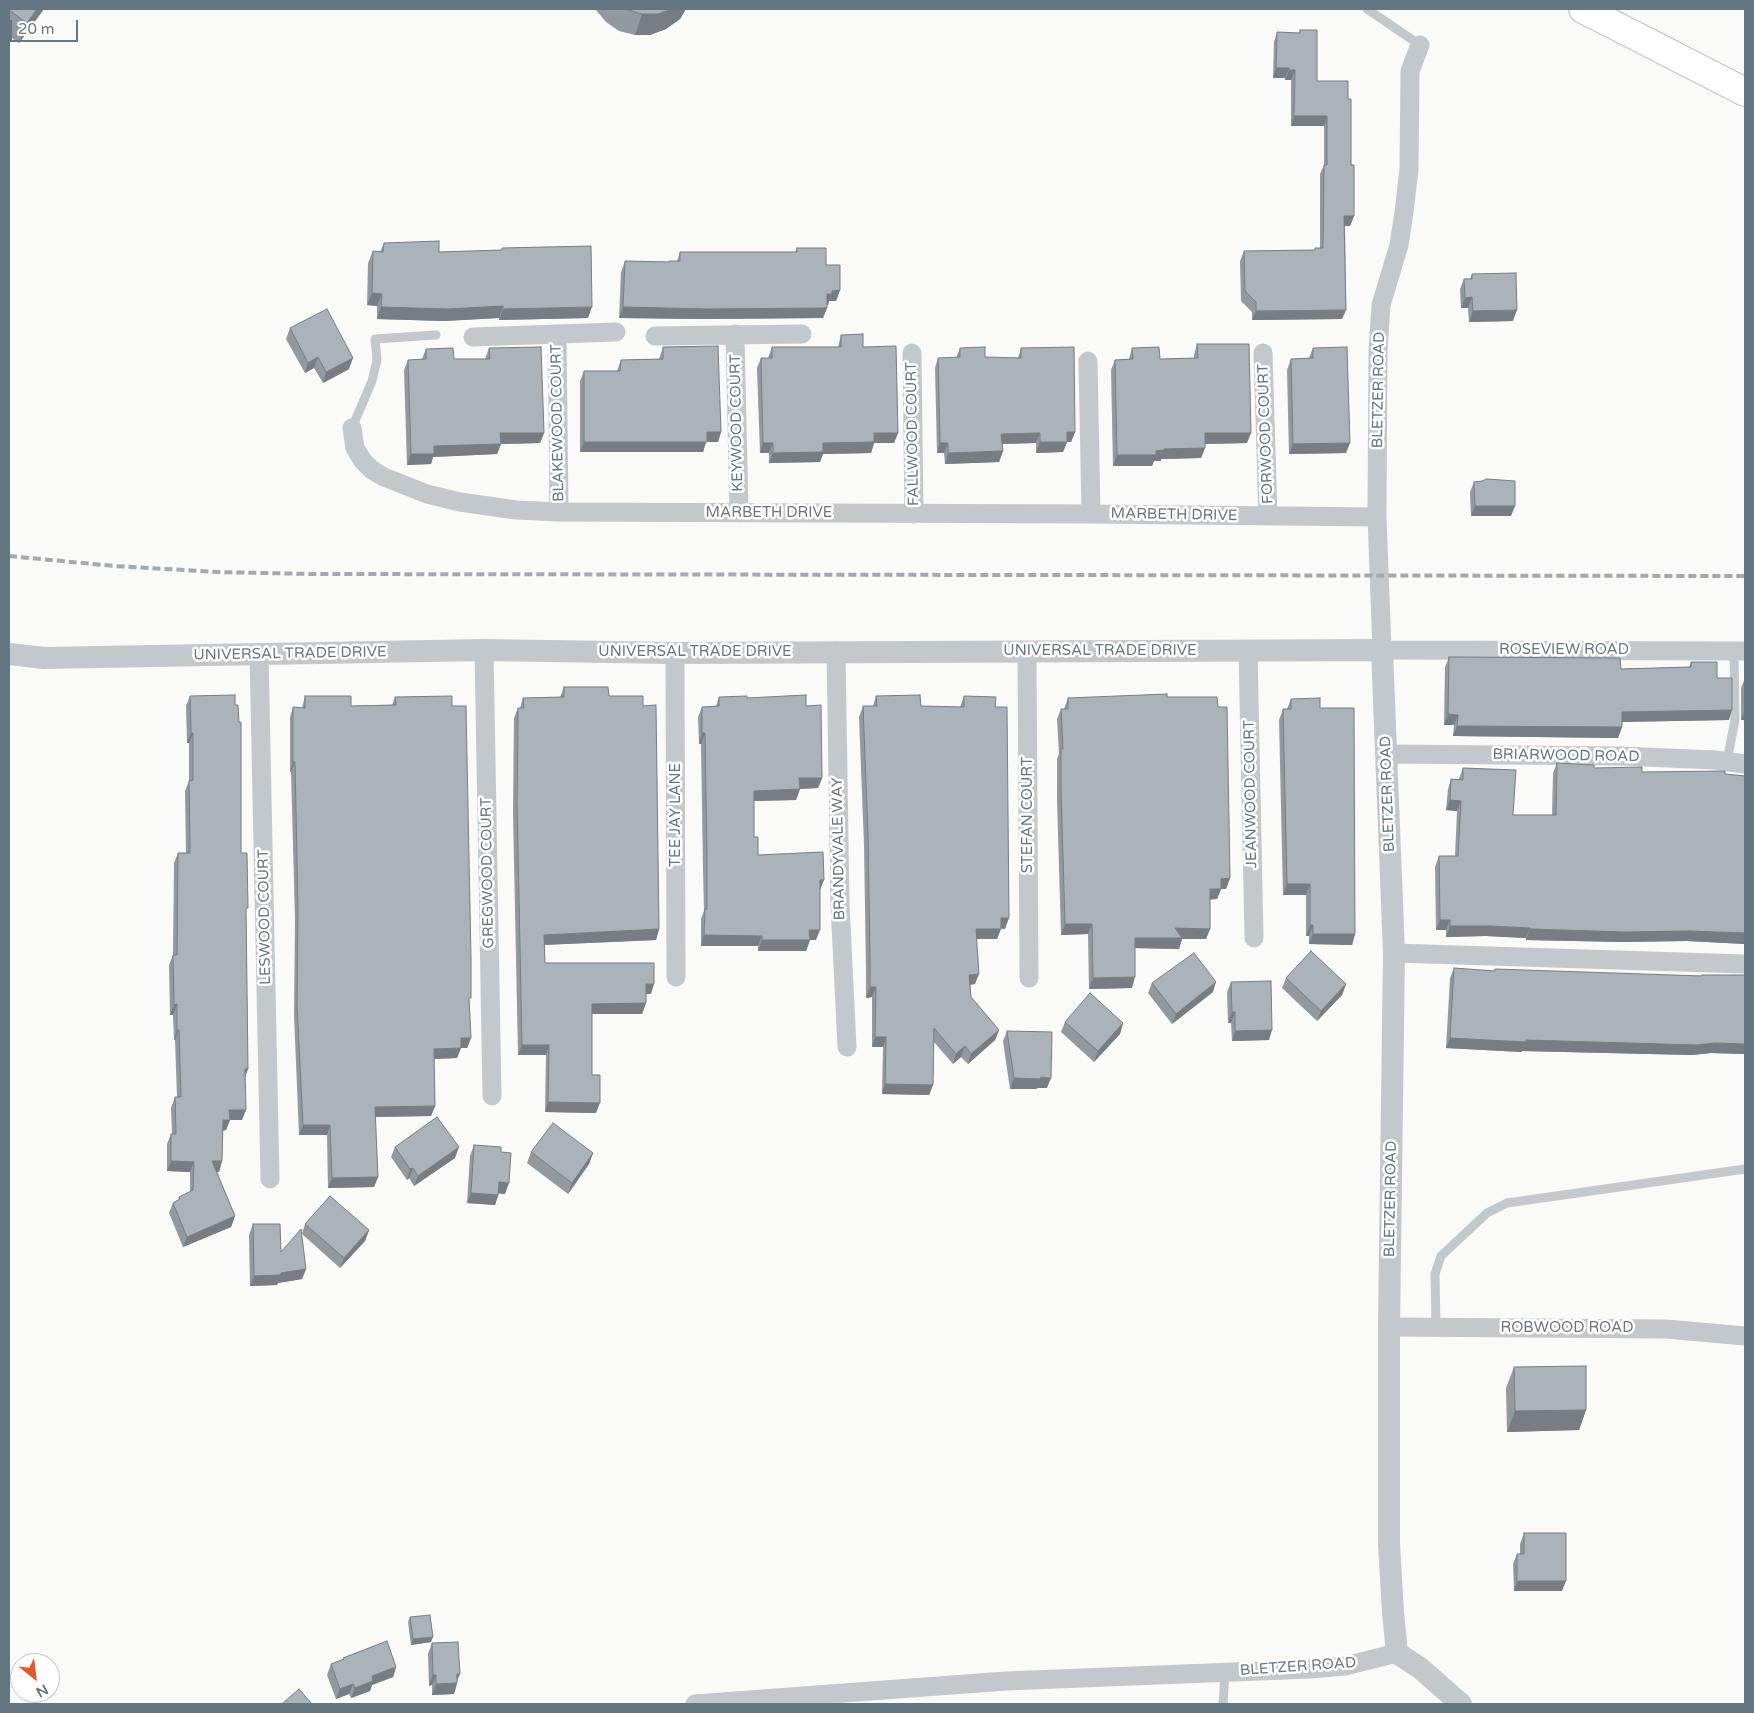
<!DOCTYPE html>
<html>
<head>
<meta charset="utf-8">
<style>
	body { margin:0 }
	#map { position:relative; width:1754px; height:1713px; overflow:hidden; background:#fafaf8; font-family:"Varela Round",sans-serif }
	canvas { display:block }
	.frame { position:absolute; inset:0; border:10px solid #657683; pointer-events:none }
	.north { position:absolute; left:10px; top:1653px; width:50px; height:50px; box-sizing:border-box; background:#fff; border:1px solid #c1c8cd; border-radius:50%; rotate:151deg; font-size:14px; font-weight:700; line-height:20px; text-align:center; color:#657683 }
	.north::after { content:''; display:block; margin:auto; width:18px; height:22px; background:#e4572e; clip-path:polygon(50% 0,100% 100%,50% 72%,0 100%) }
	.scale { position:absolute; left:10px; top:20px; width:68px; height:22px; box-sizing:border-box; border:2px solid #657683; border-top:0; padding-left:6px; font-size:15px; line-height:18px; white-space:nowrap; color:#657683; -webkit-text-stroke:4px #fff; paint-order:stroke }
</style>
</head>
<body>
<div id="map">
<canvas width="1754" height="1713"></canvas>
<div class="frame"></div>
<div class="north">N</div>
<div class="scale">20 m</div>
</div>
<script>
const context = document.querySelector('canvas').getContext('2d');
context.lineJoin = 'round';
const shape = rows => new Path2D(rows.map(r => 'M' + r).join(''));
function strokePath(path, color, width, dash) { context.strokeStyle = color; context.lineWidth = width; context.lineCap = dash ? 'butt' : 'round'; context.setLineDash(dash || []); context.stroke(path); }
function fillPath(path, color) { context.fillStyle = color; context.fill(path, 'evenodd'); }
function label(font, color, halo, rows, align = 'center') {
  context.font = font + ' "Varela Round",sans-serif'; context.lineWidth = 5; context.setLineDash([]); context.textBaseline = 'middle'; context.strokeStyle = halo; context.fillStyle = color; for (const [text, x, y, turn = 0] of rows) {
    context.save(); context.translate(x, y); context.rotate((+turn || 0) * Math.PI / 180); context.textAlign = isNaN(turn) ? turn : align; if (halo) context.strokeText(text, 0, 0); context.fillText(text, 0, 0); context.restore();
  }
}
const motorway = shape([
	[1583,9,1745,92]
]);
strokePath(motorway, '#b4b9bd', 30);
strokePath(shape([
	[1367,9,1420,45],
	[352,428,372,381,377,360,375,339,436,335],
	[1727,761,1735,720,1734,650],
	[1436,1327,1435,1274,1441,1256,1487,1213,1507,1203,1745,1169],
	[1223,1704,1225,1673]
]), '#c3c8cc', 9);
strokePath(shape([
	[1420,45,1410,71,1409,169,1404,212,1399,245,1381,305,1378,350,1377,517,1382,650,1745,651],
	[557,334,559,512],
	[735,334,739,513],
	[655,336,802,334],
	[473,337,616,332],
	[912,353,914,514],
	[1263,353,1268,516],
	[1088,361,1091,514],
	[352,428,355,448,363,461,372,470,384,477,427,494,460,502,516,510,559,512,1091,514,1377,517],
	[484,650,492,1096],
	[1248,650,1254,938],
	[836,651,840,904,847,1047],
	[1027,651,1029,978],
	[675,653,676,977],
	[259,654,270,1179],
	[1387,754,1621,756,1715,760,1745,764],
	[1394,953,1745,964],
	[1389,1327,1666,1329,1745,1336],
	[695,1704,1006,1681,1310,1669,1345,1666,1397,1653]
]), '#c3c8cc', 19);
strokePath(shape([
	[9,654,44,658,484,650,675,653,1382,650,1394,953,1389,1327,1389,1544,1393,1612,1397,1653,1420,1668,1461,1704]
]), '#c3c8cc', 22);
strokePath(motorway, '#fff', 28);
strokePath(shape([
	[9,556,114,566,218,572,312,574,1745,576]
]), '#a2aab0', 4, [8, 4]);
fillPath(shape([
	[9,9,44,9,19,43,9,36],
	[595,9,686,9,680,19,666,29,650,35,635,35,619,31,606,22],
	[1300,30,1317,81,1348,99,1354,216,1350,226,1345,226,1346,310,1342,319,1252,320,1252,312,1241,301,1240,261,1244,251,1315,250,1315,248,1320,248,1320,174,1324,165,1324,126,1291,126,1291,80,1285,80,1285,78,1273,78,1274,42,1277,32,1299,33],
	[384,243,439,252,502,250,502,248,588,318,499,320,499,318,444,321,377,319,377,306,367,305,368,263,373,251,380,252],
	[797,248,826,265,840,290,836,301,829,301,828,305,827,305,827,308,823,318,704,319,619,318,621,272,625,261,668,262,669,261,677,261,680,252,795,252],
	[1472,274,1513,321,1469,322,1468,308,1461,308,1460,289,1464,279,1470,279],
	[290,328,349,369,323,383,314,368,305,373,286,339],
	[841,335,863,347,898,433,894,443,874,443,871,453,823,454,820,462,769,463,769,453,760,453,757,368,761,358,768,358,772,347,838,347],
	[1197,344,1247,443,1205,444,1205,448,1201,458,1161,459,1161,461,1154,461,1152,466,1113,466,1111,370,1115,360,1129,359,1132,348,1160,359,1194,358,1194,355],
	[663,347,721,432,718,442,706,442,703,452,580,452,580,381,584,371,617,371,621,360,659,359],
	[489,348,544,433,540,443,501,444,497,454,433,457,431,464,407,465,404,370,408,360,422,359,426,349,454,359,485,359],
	[960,348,985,357,1018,358,1021,348,1075,432,1071,442,1067,442,1063,452,1036,453,1036,443,1002,444,1003,451,999,462,945,464,944,453,937,453,935,368,938,358,956,358],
	[1313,348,1346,453,1289,454,1287,370,1291,359,1309,358],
	[1474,482,1511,516,1471,516,1470,492],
	[1449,657,1621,669,1689,667,1691,662,1717,678,1729,720,1622,722,1622,727,1618,738,1453,736,1454,725,1444,725,1445,667],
	[1745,678,1745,720,1741,720,1741,688],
	[564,687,609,696,643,706,659,929,656,940,544,945,545,963,651,994,646,994,646,1003,642,1014,592,1014,592,1075,596,1113,545,1112,546,1055,518,1055,513,813,514,718,518,708,520,708,523,698,560,697],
	[190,696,241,853,246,914,248,1069,245,1077,242,1120,230,1120,226,1130,223,1131,222,1161,219,1172,217,1172,235,1216,231,1227,183,1247,169,1213,173,1203,178,1200,179,1197,190,1192,190,1172,167,1171,167,1144,171,1134,172,1134,171,1108,175,1097,177,1097,175,1040,174,1040,173,1015,170,1015,169,965,173,955,174,863,178,853,186,853,185,791,189,781,189,743,187,743,186,706],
	[305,696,351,706,392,705,395,697,469,1003,471,1038,467,1048,461,1048,457,1058,434,1059,435,1106,431,1116,375,1117,378,1177,374,1187,328,1188,327,1135,299,1135,294,1015,295,919,291,772,290,772,290,717,293,707,302,708],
	[876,696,921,706,960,707,964,696,995,707,1005,929,1001,928,997,939,976,939,975,984,970,985,971,997,999,1030,995,1040,968,1064,961,1057,953,1064,934,1042,933,1085,929,1095,882,1094,883,1047,872,1047,872,997,866,998,866,971,864,845,859,717,863,706,873,706],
	[719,697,747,698,806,706,822,778,818,788,800,789,796,800,754,801,754,837,758,855,820,890,816,940,810,940,806,951,758,951,758,946,701,946,701,919,704,911,703,869,701,744,699,744,698,717,702,707,716,706],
	[1167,697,1218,707,1230,878,1226,889,1221,889,1217,899,1210,899,1210,929,1206,939,1182,939,1179,949,1135,948,1132,988,1089,989,1088,934,1061,935,1057,800,1057,759,1059,754,1057,719,1061,709,1064,709,1068,698],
	[1291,699,1320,708,1355,934,1352,945,1309,944,1309,936,1306,936,1306,895,1283,895,1279,720,1283,709,1287,709],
	[1557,763,1594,768,1642,772,1725,774,1745,776,1745,944,1687,941,1622,942,1526,940,1526,938,1486,936,1446,937,1446,930,1436,930,1435,867,1439,856,1455,856,1457,811,1446,810,1448,789,1451,779,1459,779,1463,768,1513,815,1552,815,1553,773],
	[1454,968,1495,971,1701,976,1702,975,1745,975,1745,1054,1711,1053,1692,1055,1522,1051,1522,1052,1446,1048,1450,978],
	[1286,978,1346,984,1342,995,1317,1021,1282,988],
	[1231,982,1269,1040,1232,1041,1231,1023,1228,1023,1227,992],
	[1152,983,1213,992,1172,1024,1148,993],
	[1065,1022,1123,1023,1120,1034,1094,1062,1061,1032],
	[1007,1031,1047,1088,1037,1088,1037,1089,1010,1089,1003,1041],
	[474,1145,501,1152,505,1194,499,1193,495,1205,467,1203,470,1156],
	[395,1147,455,1158,414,1186,409,1178,407,1180,391,1157],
	[531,1152,593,1153,589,1164,568,1194,527,1163],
	[253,1224,281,1252,306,1269,302,1279,278,1283,277,1285,250,1286,249,1235],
	[305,1224,369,1230,365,1241,340,1268,302,1234],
	[1514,1367,1586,1410,1579,1430,1507,1432,1506,1388],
	[1524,1533,1562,1591,1514,1591,1513,1564,1517,1554,1520,1554,1520,1544],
	[410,1617,431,1642,411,1645,408,1622],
	[432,1643,457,1680,457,1683,454,1694,432,1695,432,1685,429,1686,428,1654],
	[343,1658,396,1667,393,1677,372,1685,370,1691,351,1698,349,1694,336,1699,327,1675,331,1664,343,1660]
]), '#929a9f');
fillPath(shape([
	[37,9,44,9,19,43,27,23],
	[672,9,686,9,680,19,666,29,650,35,635,35,642,14],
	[1276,68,1289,68,1285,78,1273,78],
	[1289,70,1295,70,1291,80,1285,80],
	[1294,116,1327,116,1324,126,1291,126],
	[1344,216,1354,216,1350,226,1341,226],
	[840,290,836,301,829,301,828,305,823,305,827,294,832,291],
	[372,293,382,294,377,306,367,305],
	[1472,297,1468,308,1461,308,1465,298],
	[503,306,499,318,444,321,377,319,381,307],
	[592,307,588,318,499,320,503,309],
	[623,307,827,308,823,318,704,319,619,318],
	[1346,310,1342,319,1252,320,1256,311],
	[1517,310,1513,321,1469,322,1473,311],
	[318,357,314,368,305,373,308,363],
	[353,358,349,369,323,383,326,372],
	[707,432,721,432,718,442,706,442,703,452,580,452,584,442],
	[1067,432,1075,432,1071,442,1067,442,1063,452,1036,453,1040,442],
	[500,433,544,433,540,443,501,444,497,454,433,457,431,464,407,465,411,454,434,446],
	[874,433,898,433,894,443,874,443,871,453,823,454,820,462,769,463,773,453],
	[1040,433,1036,443,998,444,1001,434],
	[1205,433,1251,433,1247,443,1202,444],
	[763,443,773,443,769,453,760,453],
	[940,443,948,443,944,453,937,453],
	[1350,443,1346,453,1289,454,1293,444],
	[1205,448,1201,458,1161,459,1161,461,1154,461,1152,466,1113,466,1117,455,1164,449],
	[1003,451,999,462,945,464,948,453],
	[1475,506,1515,506,1511,516,1471,516],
	[1732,710,1729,720,1618,722,1622,712],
	[1745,710,1745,720,1741,720],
	[1448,714,1458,715,1454,725,1444,725],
	[1457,726,1622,727,1618,738,1453,736],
	[191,733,193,733,189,743,187,743],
	[702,733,705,733,701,744,699,744],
	[293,762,295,762,291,772,290,772],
	[799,778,822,778,818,788,796,789],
	[800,789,796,800,751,801,754,791],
	[1450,800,1461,801,1457,811,1446,810],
	[1230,878,1226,889,1221,889,1217,899,1206,900,1210,889,1221,879],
	[820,880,824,880,820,890],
	[1287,884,1310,884,1306,895,1283,895],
	[1001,918,1009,918,1005,929,997,928],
	[1440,920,1450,920,1446,930,1436,930],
	[1065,924,1092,924,1088,934,1061,935],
	[1310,925,1313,925,1309,936,1306,936],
	[1450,926,1490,926,1530,928,1526,938,1486,936,1446,937],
	[1175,928,1210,929,1206,939,1182,939,1179,949,1131,948,1135,938],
	[659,929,656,940,540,945,544,935],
	[976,929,1001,929,997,939,972,939],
	[1530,929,1690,931,1745,933,1745,944,1687,941,1622,942,1526,940],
	[809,930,820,930,816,940,810,940,806,951,758,951,762,940],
	[1313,934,1355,934,1352,945,1309,944],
	[704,935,762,936,758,946,701,946],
	[979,974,975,984,965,985,969,975],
	[1135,977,1132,988,1089,989,1093,978],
	[1216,982,1213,992,1172,1024,1176,1014],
	[646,984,654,984,651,994,642,994],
	[1346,984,1342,995,1317,1021,1321,1011],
	[870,987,876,987,872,997,866,998],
	[646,1003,642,1014,588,1014,592,1004],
	[177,1004,173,1015,170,1015,174,1005],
	[1232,1012,1235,1012,1231,1023,1228,1023],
	[1123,1023,1120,1034,1094,1062,1098,1051],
	[177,1030,179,1030,175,1040,174,1040],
	[999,1030,995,1040,968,1064,971,1054],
	[1272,1030,1269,1040,1232,1041,1235,1031],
	[875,1037,886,1037,883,1047,872,1047],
	[461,1038,471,1038,467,1048,457,1048],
	[1450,1038,1526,1040,1745,1044,1745,1054,1711,1053,1692,1055,1522,1051,1522,1052,1446,1048],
	[522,1045,549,1045,546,1055,518,1055],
	[965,1046,961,1057,953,1064,956,1054],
	[461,1048,457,1058,430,1059,434,1049],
	[245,1069,248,1069,244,1080],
	[1041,1077,1051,1078,1047,1088,1037,1088,1037,1089,1010,1089,1014,1078],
	[885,1084,933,1085,929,1095,882,1094],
	[548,1102,600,1103,596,1113,545,1112],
	[435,1106,431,1116,371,1117,375,1107],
	[229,1110,246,1110,242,1120,226,1120],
	[223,1120,230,1120,226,1130,219,1131],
	[303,1125,330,1125,327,1135,299,1135],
	[459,1147,455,1158,414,1186,418,1176],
	[593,1153,589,1164,568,1194,572,1183],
	[171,1161,194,1162,190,1172,167,1171],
	[212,1161,222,1161,219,1172,209,1172],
	[413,1168,409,1178,407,1180,410,1169],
	[378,1177,374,1187,328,1188,332,1178],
	[499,1182,509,1183,505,1194,495,1193],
	[471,1193,498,1195,495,1205,467,1203],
	[235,1216,231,1227,183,1247,187,1237],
	[369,1230,365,1241,340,1268,344,1258],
	[306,1269,302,1279,278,1283,277,1285,250,1286,254,1276],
	[1586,1410,1579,1430,1507,1432,1515,1411],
	[1517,1581,1566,1581,1562,1591,1514,1591],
	[433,1637,431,1642,411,1645,413,1639],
	[396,1667,393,1677,372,1685,370,1691,351,1698,355,1688,372,1676],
	[457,1674,460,1674,456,1683,457,1683,454,1694,432,1695,436,1684],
	[433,1675,436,1675,432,1685,429,1686],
	[353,1684,349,1694,336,1699,340,1689]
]), '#777d82');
const building = shape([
	[9,9,37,9,27,23,9,10,9,9],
	[625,9,672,9,658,14,642,14,625,9],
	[1300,30,1317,30,1317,81,1348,81,1348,99,1351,99,1351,165,1354,165,1354,216,1344,216,1346,310,1256,311,1256,302,1245,291,1244,251,1315,250,1315,248,1323,248,1324,165,1327,165,1327,116,1294,116,1295,70,1289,70,1289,68,1276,68,1277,32,1300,33,1300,30],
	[439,241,439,252,502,250,502,248,591,246,592,307,503,309,503,306,448,309,381,307,382,294,372,293,373,251,383,252,384,243,439,241],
	[797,248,826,248,826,265,840,265,840,290,832,291,832,294,827,294,827,308,707,309,623,307,625,261,669,262,669,261,680,261,680,252,797,252,797,248],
	[1516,273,1517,310,1473,311,1472,297,1465,298,1464,279,1472,279,1472,274,1516,273],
	[327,309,353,358,326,372,318,357,308,363,290,328,327,309],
	[863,334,863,347,896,346,898,433,874,433,874,442,823,443,823,452,773,453,773,443,763,443,761,358,772,358,772,347,841,347,841,335,863,334],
	[1197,344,1249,344,1251,433,1205,433,1205,448,1164,449,1164,450,1156,451,1156,455,1117,455,1115,360,1133,359,1132,348,1159,347,1160,359,1198,358,1197,344],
	[718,346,721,432,707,432,707,442,584,442,584,371,620,371,621,360,663,359,663,347,718,346],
	[541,347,544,433,500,433,501,444,434,446,434,454,411,454,408,360,426,359,426,349,453,348,454,359,490,359,489,348,541,347],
	[985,347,985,357,1021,358,1021,348,1074,347,1075,432,1067,432,1067,442,1040,442,1040,433,1001,434,1003,451,948,453,948,443,940,443,938,358,960,357,960,348,985,347],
	[1347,347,1350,443,1293,444,1291,359,1313,358,1313,348,1347,347],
	[1487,479,1515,481,1515,506,1475,506,1474,482,1482,481,1487,479],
	[1449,657,1620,658,1621,669,1691,667,1691,662,1717,662,1717,678,1732,678,1732,710,1622,712,1622,727,1457,726,1458,715,1448,714,1449,657],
	[564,687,608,687,609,696,643,696,643,706,656,705,659,929,544,935,545,963,654,963,654,984,646,984,646,1003,592,1004,592,1075,600,1075,600,1103,548,1102,549,1045,522,1045,517,803,518,708,524,708,523,698,564,697,564,687],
	[1167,694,1167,697,1217,697,1218,707,1227,707,1230,878,1221,879,1221,889,1210,889,1210,929,1175,928,1182,938,1135,938,1135,977,1093,978,1092,924,1065,924,1061,790,1061,749,1063,749,1061,709,1068,709,1068,698,1167,694],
	[235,695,235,705,238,705,239,722,241,722,241,853,247,853,248,908,246,908,248,1069,245,1069,246,1110,229,1110,230,1120,223,1120,222,1161,212,1161,235,1216,187,1237,173,1203,180,1199,179,1197,193,1190,194,1162,171,1161,171,1134,176,1134,175,1097,181,1097,179,1030,177,1030,177,1004,174,1005,173,955,177,955,178,853,190,853,189,781,193,780,193,733,191,733,190,696,235,695],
	[806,695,806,706,821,705,822,778,799,778,800,789,754,791,754,837,758,837,758,855,823,852,824,880,820,880,820,930,809,930,810,940,762,940,762,936,704,935,705,909,707,909,707,858,705,733,702,733,702,707,719,706,719,697,747,696,747,698,806,695],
	[920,695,921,706,964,707,964,696,996,697,995,707,1007,707,1009,918,1001,918,1001,929,976,929,979,974,969,975,971,997,999,1030,971,1054,965,1046,956,1054,934,1028,933,1085,885,1084,886,1037,875,1037,876,987,870,987,870,961,868,834,863,706,877,706,876,696,920,695],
	[305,696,351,696,351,706,396,705,395,697,452,696,452,706,466,706,471,958,471,998,469,998,471,1038,461,1038,461,1048,434,1049,435,1106,375,1107,378,1177,332,1178,330,1125,303,1125,297,1005,298,909,295,762,293,762,293,707,305,708,305,696],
	[1320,698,1320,708,1354,708,1355,934,1313,934,1313,925,1310,925,1310,884,1287,884,1283,709,1291,709,1291,699,1320,698],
	[1557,763,1594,765,1594,768,1642,767,1642,772,1725,771,1725,774,1745,776,1745,933,1690,931,1625,932,1530,929,1530,928,1490,926,1450,926,1450,920,1440,920,1439,856,1458,856,1461,801,1450,800,1451,779,1463,780,1463,768,1516,770,1513,815,1556,815,1557,763],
	[1311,951,1346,984,1321,1011,1286,978,1311,951],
	[1194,953,1216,982,1176,1014,1152,983,1194,953],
	[1454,968,1495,971,1495,969,1702,976,1702,975,1745,975,1745,1044,1715,1043,1696,1045,1526,1040,1526,1042,1450,1038,1454,968],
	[1271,981,1272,1030,1235,1031,1235,1012,1232,1012,1231,982,1271,981],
	[1090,993,1123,1023,1098,1051,1065,1022,1090,993],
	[1007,1031,1052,1032,1051,1078,1041,1077,1040,1079,1014,1078,1007,1031],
	[437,1117,459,1147,418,1176,413,1168,410,1169,395,1147,437,1117],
	[553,1123,593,1153,572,1183,531,1152,553,1123],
	[474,1145,501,1147,501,1152,511,1153,509,1183,499,1182,498,1195,471,1193,474,1145],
	[330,1196,369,1230,344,1258,305,1224,330,1196],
	[253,1224,280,1224,281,1252,301,1229,306,1269,281,1273,281,1275,254,1276,253,1224],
	[1586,1366,1586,1410,1515,1411,1514,1367,1586,1366],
	[1524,1533,1566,1533,1566,1581,1517,1581,1517,1554,1524,1554,1524,1533],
	[430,1615,433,1637,413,1639,410,1617,430,1615],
	[387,1641,396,1667,372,1676,373,1681,355,1688,353,1684,340,1689,331,1664,344,1659,343,1658,387,1641],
	[458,1642,460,1674,457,1674,457,1683,436,1684,436,1675,433,1675,432,1643,458,1642],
	[299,1689,312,1704,282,1704,299,1689]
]);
fillPath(building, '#aab3b9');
strokePath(building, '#777d82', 1);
label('15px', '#657683', '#fff', [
	["BLETZER ROAD",1379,390,-89],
	["BLAKEWOOD COURT",558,423,-91],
	["KEYWOOD COURT",737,423,-91],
	["FALLWOOD COURT",913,434,-91],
	["FORWOOD COURT",1266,434,-92],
	["MARBETH DRIVE",769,513],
	["MARBETH DRIVE",1174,515,1],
	["ROSEVIEW ROAD",1564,650],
	["UNIVERSAL TRADE DRIVE",1100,651],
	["UNIVERSAL TRADE DRIVE",695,652],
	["UNIVERSAL TRADE DRIVE",290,654,-1],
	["BRIARWOOD ROAD",1566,756,1],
	["JEANWOOD COURT",1251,794,-91],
	["BLETZER ROAD",1388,794,-92],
	["TEE JAY LANE",676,815,-90],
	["STEFAN COURT",1028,815,-90],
	["BRANDYVALE WAY",839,849,-91],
	["GREGWOOD COURT",488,873,-91],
	["LESWOOD COURT",265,917,-91],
	["BLETZER ROAD",1391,1199,-89],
	["ROBWOOD ROAD",1567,1328],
	["BLETZER ROAD",1298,1667,-4]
]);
</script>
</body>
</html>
